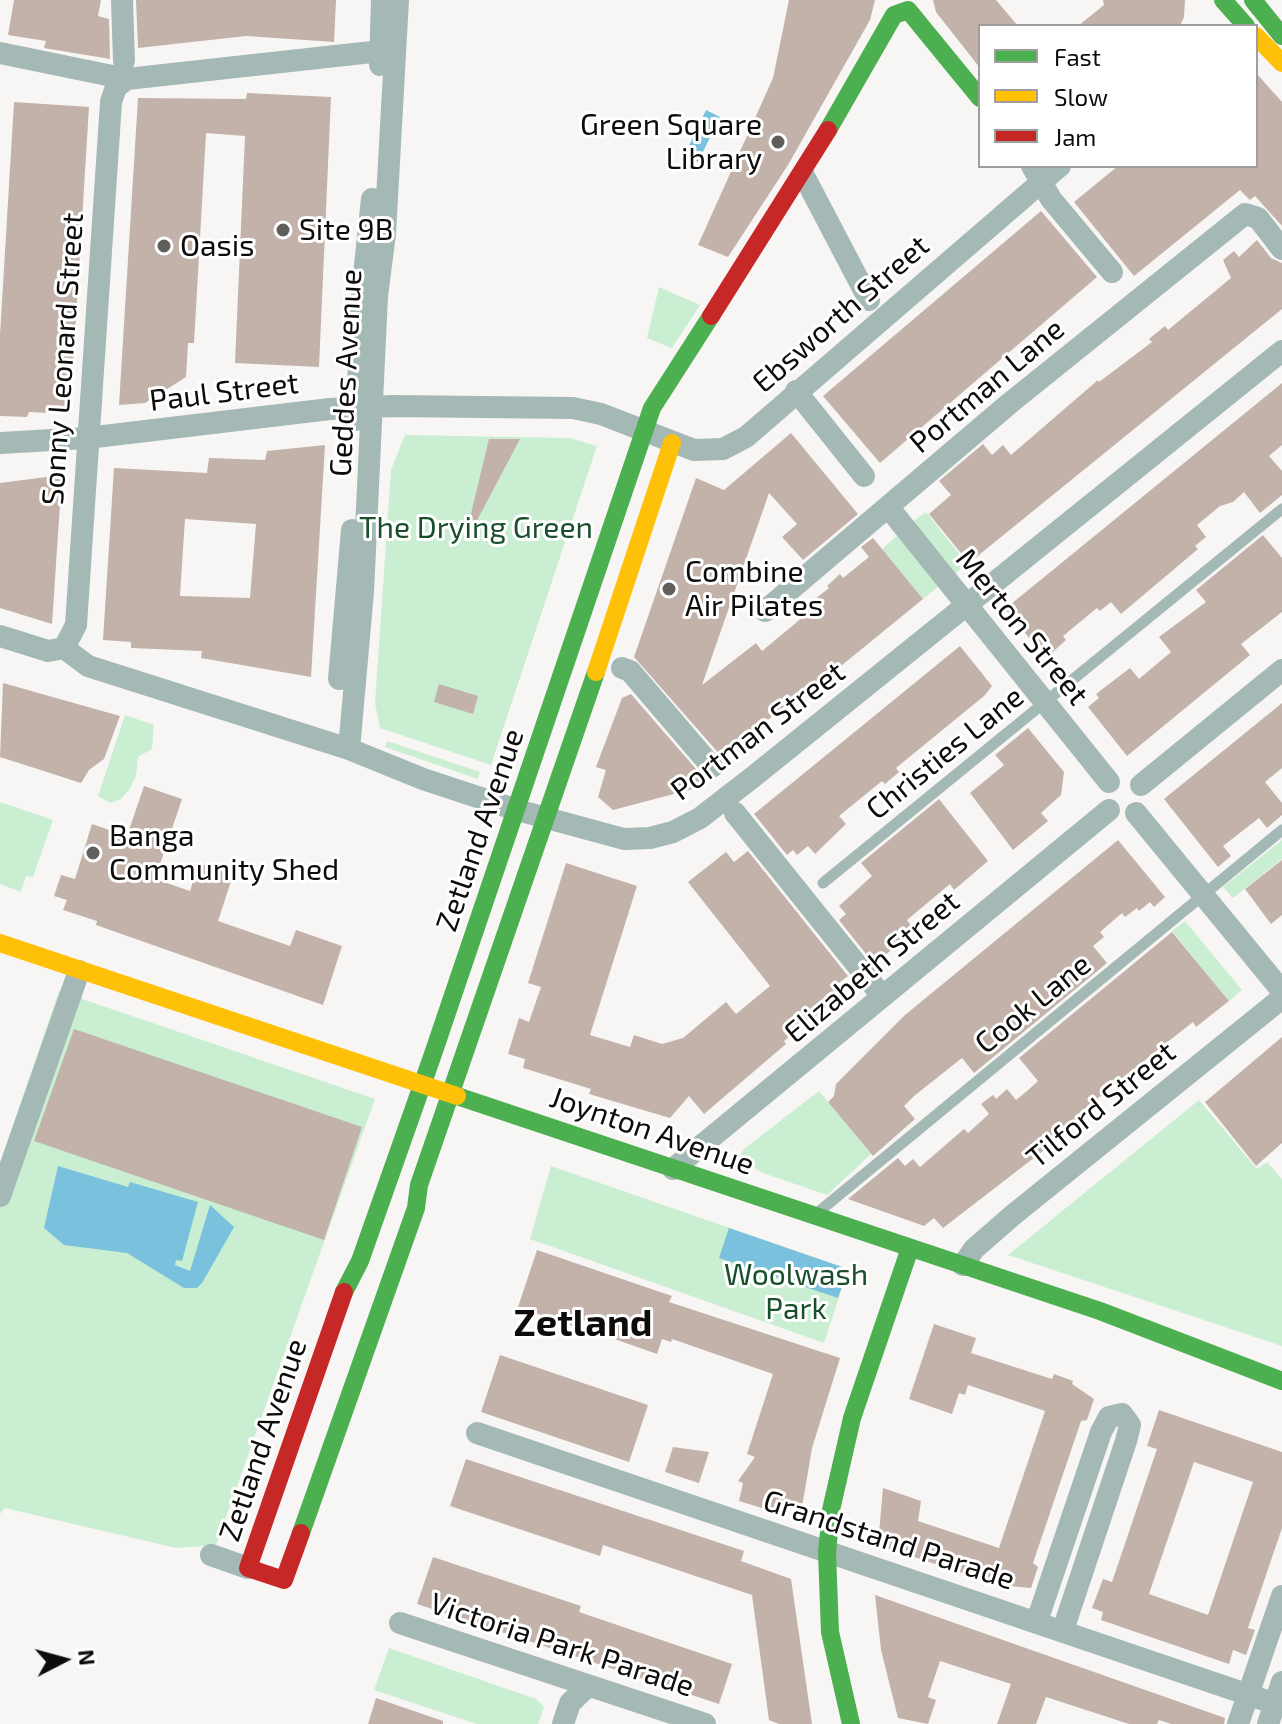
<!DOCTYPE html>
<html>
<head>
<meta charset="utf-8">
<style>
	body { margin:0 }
	#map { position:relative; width:1282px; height:1724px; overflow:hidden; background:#f8f6f5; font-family:"Exo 2",sans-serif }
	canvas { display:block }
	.legend { position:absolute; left:978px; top:24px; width:280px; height:144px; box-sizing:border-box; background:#fff; border:2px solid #9e9e9d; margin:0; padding:10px 14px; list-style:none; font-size:24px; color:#0d0c0b }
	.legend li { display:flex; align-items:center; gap:16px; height:40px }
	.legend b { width:40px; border:2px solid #9e9e9d }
	.north { position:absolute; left:24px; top:1620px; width:80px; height:80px; -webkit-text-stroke:6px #fff; paint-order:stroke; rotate:84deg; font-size:22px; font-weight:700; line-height:32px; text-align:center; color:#0d0c0b }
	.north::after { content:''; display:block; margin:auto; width:28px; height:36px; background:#0d0c0b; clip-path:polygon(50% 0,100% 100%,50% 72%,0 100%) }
</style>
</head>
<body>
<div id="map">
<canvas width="1282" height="1724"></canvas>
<ul class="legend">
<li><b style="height:10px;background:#4caf50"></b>Fast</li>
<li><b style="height:10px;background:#ffc107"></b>Slow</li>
<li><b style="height:10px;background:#c62828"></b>Jam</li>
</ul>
<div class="north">N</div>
</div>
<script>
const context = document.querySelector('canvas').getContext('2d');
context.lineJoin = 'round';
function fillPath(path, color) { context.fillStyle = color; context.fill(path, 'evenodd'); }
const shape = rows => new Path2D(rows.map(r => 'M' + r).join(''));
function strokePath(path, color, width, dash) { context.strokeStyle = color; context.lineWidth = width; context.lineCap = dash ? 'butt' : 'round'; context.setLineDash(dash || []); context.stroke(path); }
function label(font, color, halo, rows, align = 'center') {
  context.font = font + ' "Exo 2",sans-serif'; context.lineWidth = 6; context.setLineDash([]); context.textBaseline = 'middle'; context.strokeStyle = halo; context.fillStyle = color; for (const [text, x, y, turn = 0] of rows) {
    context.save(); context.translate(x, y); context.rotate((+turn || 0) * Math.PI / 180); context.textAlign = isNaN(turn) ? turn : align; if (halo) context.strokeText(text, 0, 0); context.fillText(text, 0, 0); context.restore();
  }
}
fillPath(shape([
	[659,287,700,305,672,348,647,338],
	[405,435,570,438,597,446,491,765,380,728,375,703,391,470],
	[926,512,967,564,950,578,908,525],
	[898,535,939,586,923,599,882,549],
	[125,715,154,725,152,749,138,757,136,776,129,790,121,799,110,803,98,796],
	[387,741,480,772,478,779,385,747],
	[0,802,53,820,33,877,26,876,21,892,0,884],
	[1282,840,1282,859,1233,898,1223,887],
	[1185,921,1242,990,1229,1001,1172,931],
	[59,991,375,1099,216,1545,176,1548,5,1508,0,1514,0,1163],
	[819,1091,871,1154,827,1195,763,1173,742,1161,740,1156,744,1149],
	[1199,1100,1257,1169,1267,1162,1282,1179,1282,1346,1008,1255],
	[551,1166,848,1269,824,1343,530,1239],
	[389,1648,536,1699,544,1707,538,1724,477,1724,374,1690]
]), '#caeed1');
fillPath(shape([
	[706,110,720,117,698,162,684,156],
	[58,1166,128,1187,130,1182,198,1202,182,1261,176,1260,175,1265,190,1271,210,1205,234,1227,202,1283,197,1288,184,1288,127,1253,64,1245,44,1228],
	[729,1228,848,1269,838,1298,719,1258]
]), '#79c1dc');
fillPath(shape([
	[14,0,101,0,98,16,109,19,110,59,44,48,46,41,8,35],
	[136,0,336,0,334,42,246,36,138,48],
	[789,0,875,0,870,20,788,165,728,257,698,245,773,78],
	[933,0,996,0,1018,26,980,26,980,68,936,12],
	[1103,0,1185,0,1184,17,1180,26,1078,26,1104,5],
	[1256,73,1282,102,1282,226,1255,196,1250,200,1240,190,1134,276,1074,202,1118,166,1256,166],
	[247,93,331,97,319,367,235,363,245,136,206,133,194,343,188,343,186,377,145,403,119,405,138,98,246,99],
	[14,102,89,107,70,414,29,412,27,417,0,416,0,335],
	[1041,211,1097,277,880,463,823,396],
	[1257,240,1271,258,1282,263,1282,309,969,563,929,514,951,495,939,481,983,444,992,455,1003,445,1011,455,1098,380,1099,382,1152,342,1149,339,1165,326,1168,330,1231,278,1223,260,1234,251,1239,257],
	[1282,383,1282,445,1269,456,1282,471,1282,495,1260,513,1244,492,1233,502,1220,506,1197,525,1206,537,1195,546,1198,549,1121,614,1111,602,1100,611,1097,608,1063,636,1066,640,1046,658,1005,609],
	[791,433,858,514,803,560,782,537,797,524,769,493,702,685,756,643,762,651,797,622,817,602,815,599,829,588,827,586,840,574,843,578,869,557,861,547,873,538,923,599,814,688,811,685,722,757,634,657,696,478,724,490],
	[489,439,520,439,473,528,468,526],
	[325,445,311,677,201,658,202,651,131,648,131,642,103,640,114,468,207,473,209,458,265,460,267,451],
	[185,519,256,524,250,598,180,596],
	[62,475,57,549,52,624,0,608,0,483],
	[1263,535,1282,558,1282,612,1241,644,1250,655,1127,756,1088,707,1099,698,1096,694,1130,668,1139,679,1171,652,1159,637,1206,602,1196,590],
	[960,646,992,686,984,696,896,768,899,772,885,784,882,781,839,816,846,824,815,854,808,846,797,855,793,850,787,855,754,814],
	[3,683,120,716,104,759,89,770,81,783,0,757],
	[439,684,478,696,473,714,434,702],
	[631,694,703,777,693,789,613,810,598,797,606,770,596,767,622,698],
	[1282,703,1282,768,1265,782,1282,803,1282,815,1267,828,1259,818,1223,846,1231,856,1218,867,1164,799],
	[1028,728,1064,772,1061,795,1041,813,1048,821,1013,850,970,793,1004,765,995,755],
	[144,786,182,799,155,879,190,891,199,863,233,875,218,921,290,946,296,930,342,946,323,1005,96,925,97,921,63,910,67,900,54,896,61,875,75,879,92,824,127,836],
	[939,799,988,861,954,890,950,884,907,920,915,931,874,964,839,920,846,914,839,906,872,876,861,863],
	[1118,840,1165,897,1154,907,1150,902,1139,911,1137,908,1125,917,1122,913,1100,932,1104,937,1093,946,1107,963,974,1073,962,1058,914,1096,904,1106,915,1119,873,1156,828,1102,834,1096,836,1084,905,1015],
	[748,851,848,976,832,988,839,997,784,1041,786,1044,704,1114,689,1096,670,1118,589,1094,591,1089,523,1068,525,1059,508,1054,519,1018,529,1022,541,987,528,983,566,863,637,886,590,1035,630,1047,634,1035,662,1044,683,1038,726,1002,736,1014,770,986,688,882,726,852,734,862],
	[1282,860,1282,915,1271,924,1245,889],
	[1172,932,1229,1001,1196,1027,1193,1022,1170,1040,1082,1111,1087,1117,943,1228,934,1218,924,1226,848,1199,898,1158,905,1166,913,1159,920,1167,964,1129,968,1133,989,1114,981,1104,993,1095,996,1099,1007,1089,1016,1100,1027,1091,1038,1081,1019,1058],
	[74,1029,362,1127,324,1240,34,1141],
	[1282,1037,1282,1143,1256,1166,1205,1102],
	[537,1250,672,1296,669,1302,840,1358,812,1448,802,1507,782,1501,778,1513,739,1501,743,1483,738,1481,755,1457,747,1454,773,1374,672,1339,671,1342,662,1339,657,1354,609,1337,612,1330,578,1318,575,1327,518,1307],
	[934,1324,976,1338,971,1353,1052,1379,1054,1374,1073,1381,1072,1384,1094,1399,1087,1420,1081,1421,1033,1563,1038,1567,1031,1588,999,1585,878,1545,883,1488,921,1501,918,1521,999,1548,1045,1411,968,1385,965,1395,959,1393,952,1414,909,1399],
	[500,1355,648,1405,629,1462,481,1412],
	[1159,1410,1282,1452,1282,1528,1248,1628,1255,1630,1246,1655,1233,1650,1229,1664,1101,1620,1103,1612,1092,1608,1103,1579,1112,1582,1157,1449,1147,1446],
	[1194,1462,1253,1482,1208,1615,1149,1594],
	[673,1447,709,1452,699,1483,665,1472],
	[466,1459,744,1551,741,1561,791,1579,812,1724,779,1724,769,1720,752,1595,603,1545,600,1556,450,1506],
	[433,1557,581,1606,579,1612,732,1664,719,1704,417,1604],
	[875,1595,1225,1718,1224,1724,1171,1724,1159,1720,1157,1724,1129,1724,1046,1697,1036,1724,997,1724,1011,1684,940,1661,928,1697,936,1700,928,1724,898,1718,881,1650],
	[376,1698,443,1721,443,1724,368,1724]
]), '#c2b2aa');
strokePath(shape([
	[823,883,1282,509],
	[816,1214,1282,830]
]), '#a4b9b5', 11);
strokePath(shape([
	[122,0,124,61],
	[0,53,127,79,381,51],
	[380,65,382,0],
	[1032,166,1051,199,1112,272],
	[803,174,869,300],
	[796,391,864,476],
	[357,420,361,303,372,199],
	[0,443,87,438,330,409,393,406,573,408,601,414,694,450,723,449,746,437,1060,166],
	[889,508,1109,782],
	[765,611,1010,403,1245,214,1258,218,1282,249],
	[0,636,48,651,64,648],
	[64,648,88,666,349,749,423,779,517,810,624,839,650,838,673,832,700,818,753,777,1282,351],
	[64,648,76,625,111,102,116,87,127,79],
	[622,668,630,671,712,767],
	[339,679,352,530],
	[349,749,363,592,377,296,385,234,398,0],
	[1141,785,1282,670],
	[735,813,882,996],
	[1136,813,1282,991],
	[673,1169,1109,810],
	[0,1196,79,971],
	[963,1265,974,1249,1013,1215,1282,998],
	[477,1433,1282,1706],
	[211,1555,248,1568],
	[1037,1621,1101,1432,1109,1417,1122,1414,1130,1425,1126,1441,1063,1630],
	[400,1623,705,1724],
	[563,1724,570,1703,587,1687],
	[1238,1724,1282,1596],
	[1268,1724,1282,1682]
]), '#a4b9b5', 22);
strokePath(shape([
	[1223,0,1246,26],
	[1253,0,1282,36],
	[828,130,894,15,908,10,980,98],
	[457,1096,1100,1311,1282,1381],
	[344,1292,360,1261,433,1054,652,408,711,316],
	[301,1533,416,1208,419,1185,596,672],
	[851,1724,830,1632,827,1553,831,1510,852,1418,910,1248]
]), '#4caf50', 18);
strokePath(shape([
	[1256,36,1282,63],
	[596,672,672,443],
	[0,943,457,1096]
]), '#ffc107', 18);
strokePath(shape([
	[711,316,828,130],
	[301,1533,284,1580,248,1568,344,1292]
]), '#c62828', 18);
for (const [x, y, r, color] of [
	[778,142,8,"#5f5e5d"],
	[283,230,8,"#5f5e5d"],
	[164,246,8,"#5f5e5d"],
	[669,589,8,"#5f5e5d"],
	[93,853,8,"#5f5e5d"]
]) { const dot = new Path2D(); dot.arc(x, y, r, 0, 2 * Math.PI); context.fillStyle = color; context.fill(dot); strokePath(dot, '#fff', 3); }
label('30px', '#0d0c0b', '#fff', [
	["Green Square",762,125,"right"],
	["Library",762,159,"right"],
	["Site 9B",299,230],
	["Oasis",180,246],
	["Combine",685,572],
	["Air Pilates",685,606],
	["Banga",109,836],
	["Community Shed",109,870]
], 'left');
label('30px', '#0d0c0b', '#fff', [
	["Ebsworth Street",841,314,-41],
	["Sonny Leonard Street",63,359,-86],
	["Geddes Avenue",346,373,-87],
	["Portman Lane",987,386,-40],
	["Paul Street",224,392,-7],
	["Merton Street",1022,627,51],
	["Portman Street",758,731,-37],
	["Christies Lane",945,753,-39],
	["Zetland Avenue",480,830,-71],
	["Elizabeth Street",872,967,-40],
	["Cook Lane",1033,1004,-39],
	["Tilford Street",1101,1105,-39],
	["Joynton Avenue",652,1131,19],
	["Zetland Avenue",263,1440,-71],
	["Grandstand Parade",889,1540,18],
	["Victoria Park Parade",562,1645,18]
]);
label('30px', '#194f2b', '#fff', [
	["The Drying Green",476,528],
	["Woolwash",796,1275],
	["Park",796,1309]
]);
label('bold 38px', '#0d0c0b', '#fff', [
	["Zetland",583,1323]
]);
</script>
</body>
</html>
